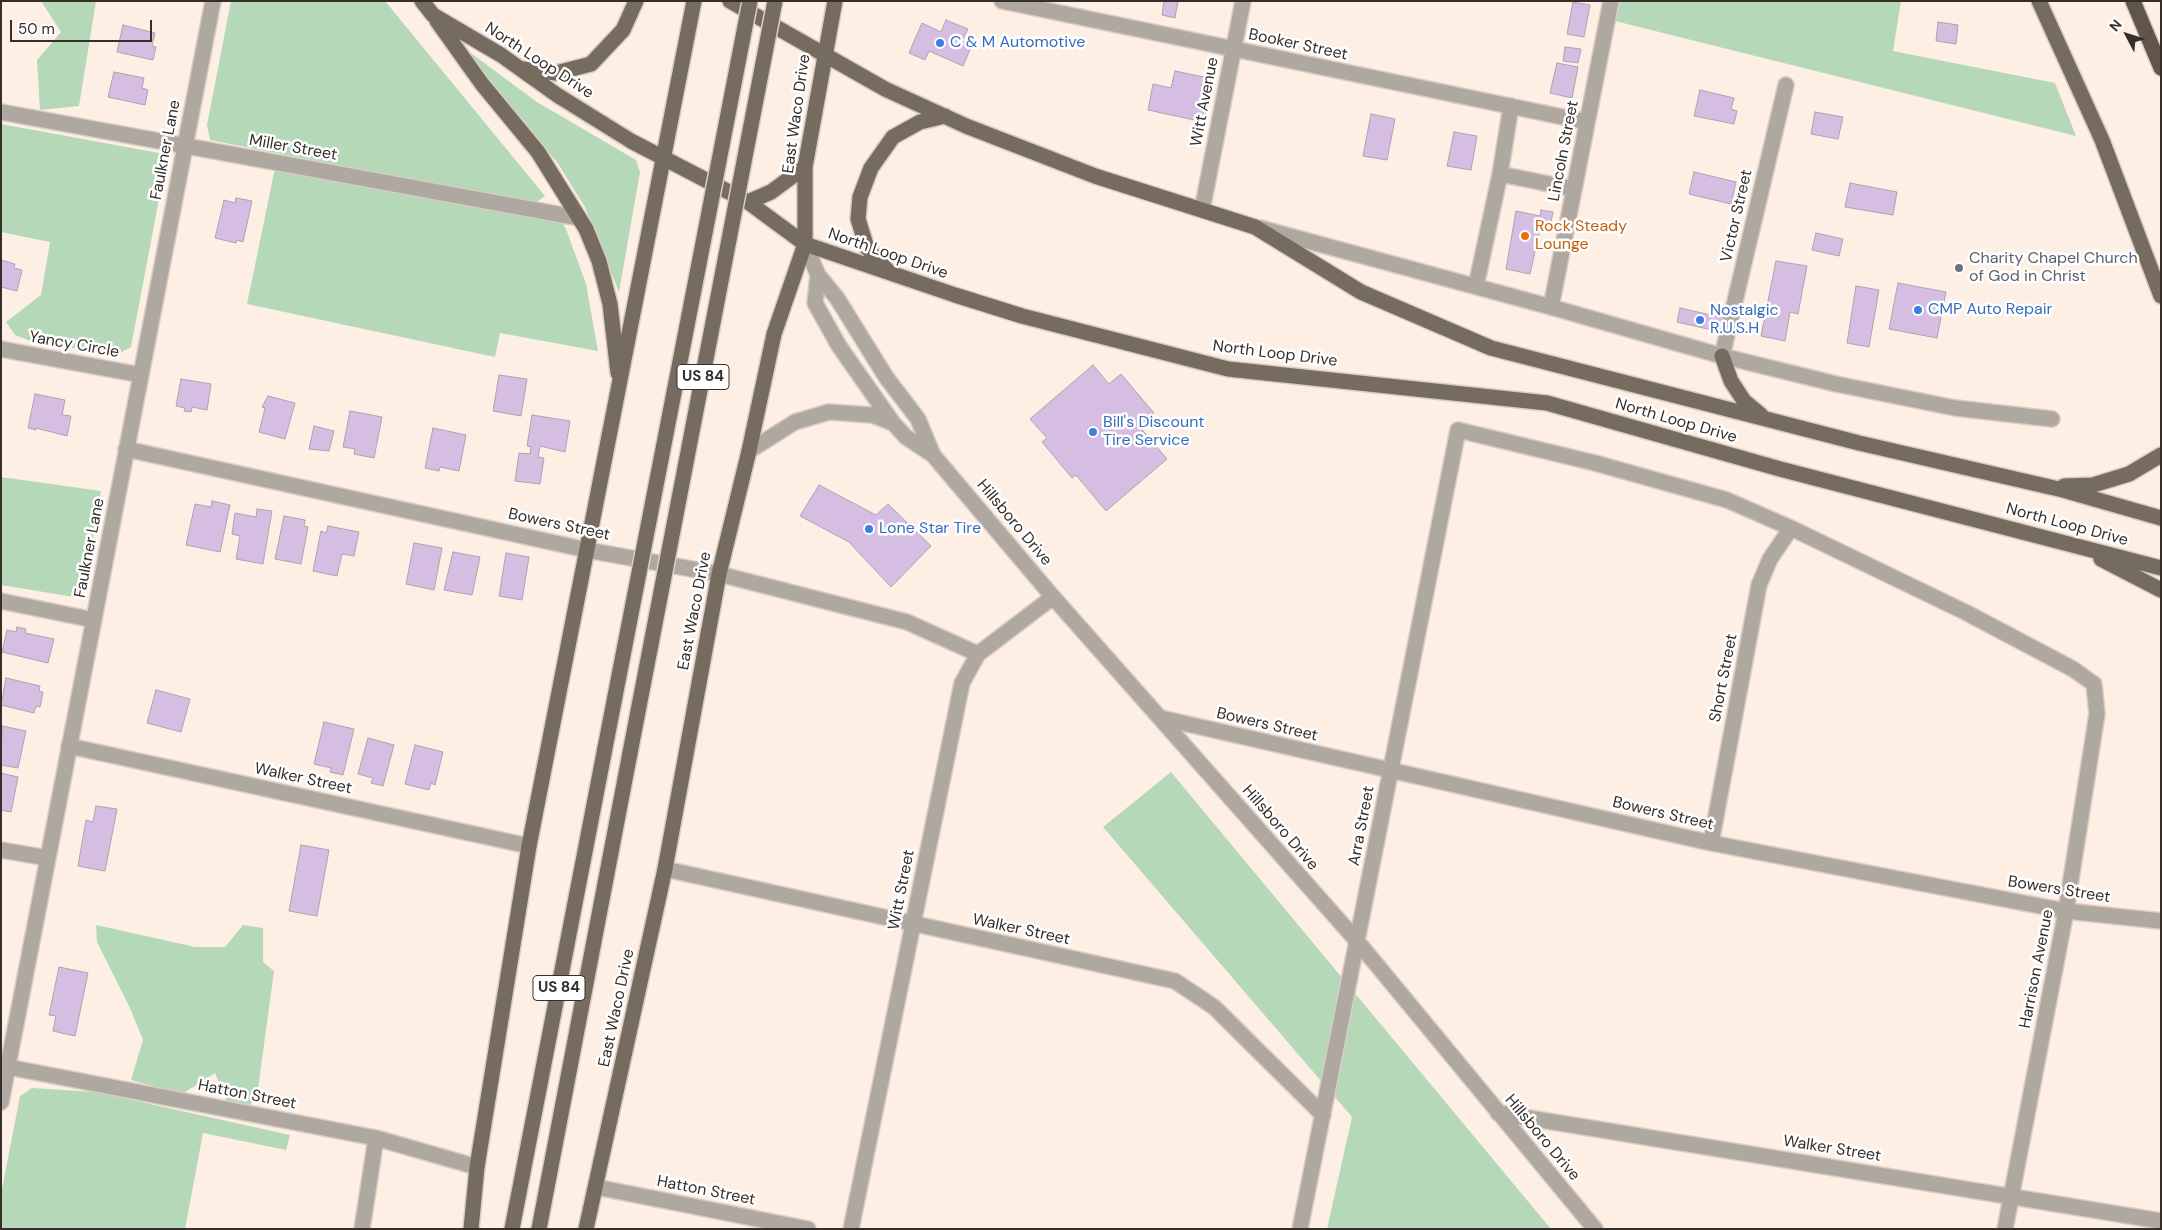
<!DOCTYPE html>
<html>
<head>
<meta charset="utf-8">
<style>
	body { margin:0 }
	#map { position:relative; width:2162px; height:1230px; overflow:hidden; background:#feefe5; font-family:"DM Sans",sans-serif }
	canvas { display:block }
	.frame { position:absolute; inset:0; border:2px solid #352e29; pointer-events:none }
	.north { position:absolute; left:2102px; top:10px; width:50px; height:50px; -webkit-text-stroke:4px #fff; paint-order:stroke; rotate:310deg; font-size:14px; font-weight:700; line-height:20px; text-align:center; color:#352e29 }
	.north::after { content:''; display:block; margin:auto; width:18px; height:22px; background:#352e29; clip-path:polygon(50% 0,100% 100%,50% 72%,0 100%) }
	.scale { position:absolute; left:10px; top:20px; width:142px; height:22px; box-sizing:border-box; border:2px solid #352e29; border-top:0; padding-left:6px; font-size:15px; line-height:18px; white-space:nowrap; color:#352e29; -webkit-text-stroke:4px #fff; paint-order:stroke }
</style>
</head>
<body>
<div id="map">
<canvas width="2162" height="1230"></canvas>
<div class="frame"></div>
<div class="north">N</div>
<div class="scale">50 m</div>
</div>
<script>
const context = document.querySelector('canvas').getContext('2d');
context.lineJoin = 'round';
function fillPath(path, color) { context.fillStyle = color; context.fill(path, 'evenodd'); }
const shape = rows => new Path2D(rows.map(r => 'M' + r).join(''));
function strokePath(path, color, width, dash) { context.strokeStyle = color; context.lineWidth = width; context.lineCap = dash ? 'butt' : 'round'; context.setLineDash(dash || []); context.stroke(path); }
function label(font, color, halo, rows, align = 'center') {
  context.font = font + ' "DM Sans",sans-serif'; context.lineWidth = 5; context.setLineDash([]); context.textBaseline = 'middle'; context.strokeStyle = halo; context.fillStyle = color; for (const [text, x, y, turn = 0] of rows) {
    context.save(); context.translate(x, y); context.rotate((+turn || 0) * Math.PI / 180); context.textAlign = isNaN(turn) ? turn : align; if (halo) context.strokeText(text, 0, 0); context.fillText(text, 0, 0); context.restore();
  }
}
fillPath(shape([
	[41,1,96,1,79,106,40,110,37,60,61,32],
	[231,1,385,1,545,196,534,204,210,140,207,125],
	[1619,1,1901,1,1893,51,2055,83,2076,136,1615,21],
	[468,51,537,102,636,160,640,172,619,292,585,207,557,162,468,58],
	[1,124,159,153,166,162,131,347,116,355,31,341,15,335,6,322,41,295,50,242,1,232],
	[275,168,561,221,566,229,586,284,598,351,500,333,495,357,247,304],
	[1,477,101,491,84,587,74,597,1,585],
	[1171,772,1551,1229,1327,1229,1352,1117,1103,827],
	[96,925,195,947,225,947,243,925,263,928,263,962,274,971,257,1096,249,1106,228,1104,215,1073,182,1094,131,1080,143,1040,130,1008,97,942],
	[32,1088,96,1092,290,1135,286,1150,203,1133,185,1229,1,1229,1,1194,20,1096]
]), '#b5d8b8');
const building = shape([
	[1164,1,1178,1,1175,18,1162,15,1164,1],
	[1573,2,1590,5,1584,37,1567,34,1573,2],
	[946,20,968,29,962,41,972,45,963,66,929,51,925,60,909,53,922,23,941,32,946,20],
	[1938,22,1958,25,1956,44,1936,41,1938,22],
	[123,25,155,33,152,46,156,47,153,60,117,52,123,25],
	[1565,47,1581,49,1578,63,1563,61,1565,47],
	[1557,63,1578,67,1572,98,1550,93,1557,63],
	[1175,71,1213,79,1204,122,1148,110,1153,84,1171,88,1175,71],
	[114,72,144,78,142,88,148,90,145,105,108,97,114,72],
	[1700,90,1734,98,1731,109,1737,111,1734,124,1694,116,1700,90],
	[1815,112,1843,117,1838,139,1811,134,1815,112],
	[1371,114,1395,119,1387,160,1363,156,1371,114],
	[1454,132,1477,136,1471,170,1447,166,1454,132],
	[1694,172,1736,182,1731,204,1689,194,1694,172],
	[1850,183,1897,192,1893,215,1845,207,1850,183],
	[236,198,252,201,243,242,237,240,236,243,215,238,224,200,235,203,236,198],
	[1541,210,1553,212,1550,227,1541,225,1530,274,1506,269,1516,211,1540,216,1541,210],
	[1816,233,1843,239,1839,256,1812,250,1816,233],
	[1,260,15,264,14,268,22,270,17,291,1,287,1,260],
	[1776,261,1807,266,1798,314,1790,312,1785,341,1761,336,1776,261],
	[1898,283,1946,292,1937,338,1889,329,1898,283],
	[1856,286,1879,290,1869,347,1847,343,1856,286],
	[1680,308,1724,318,1721,332,1677,322,1680,308],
	[1093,365,1109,384,1121,374,1154,413,1139,426,1167,459,1106,511,1076,475,1072,478,1042,442,1047,438,1030,419,1093,365],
	[499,375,527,379,521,416,493,411,499,375],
	[181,379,211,384,207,410,192,407,191,412,184,411,185,408,176,406,181,379],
	[35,394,65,400,62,415,71,416,67,436,36,428,36,430,28,428,35,394],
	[268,396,295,403,285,439,259,432,265,408,262,407,268,396],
	[350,411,382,417,374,458,354,454,355,449,343,447,350,411],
	[532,415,570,421,565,452,540,446,538,457,544,458,540,484,515,481,519,453,530,454,531,447,527,446,532,415],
	[314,426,334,431,329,451,309,449,314,426],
	[433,428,466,435,459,471,440,467,439,471,425,468,433,428],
	[819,485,876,515,888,504,931,546,891,587,849,542,800,516,819,485],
	[212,501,230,505,220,552,186,545,195,504,211,507,212,501],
	[257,509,272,511,263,564,236,559,240,536,232,534,235,513,256,517,257,509],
	[284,516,305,520,304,526,308,527,301,564,275,559,284,516],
	[328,526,359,532,354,556,342,554,337,576,313,571,321,531,326,533,328,526],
	[414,543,442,548,434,590,406,584,414,543],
	[453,552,480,557,472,595,444,590,453,552],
	[506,553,529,557,522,600,499,596,506,553],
	[17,627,26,629,25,633,54,639,48,663,2,652,7,630,16,632,17,627],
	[6,678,40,686,39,691,43,692,40,707,36,706,34,713,1,705,6,678],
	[156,690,190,699,181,732,147,723,156,690],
	[324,722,354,729,343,775,330,772,331,768,314,764,324,722],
	[2,726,26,731,18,768,1,765,2,726],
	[368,738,394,745,383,786,371,783,373,778,358,774,368,738],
	[415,745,443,752,435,785,431,783,429,790,405,784,415,745],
	[1,773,18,777,11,812,1,810,1,773],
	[96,806,117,809,105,871,78,866,86,820,93,822,96,806],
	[301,845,329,850,317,916,289,911,301,845],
	[59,967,88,973,75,1036,53,1031,56,1016,49,1015,59,967]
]);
fillPath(building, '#d6bee3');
strokePath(building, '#aca2b2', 1);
const minor = shape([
	[1002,1,1587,122],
	[1,112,579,218],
	[1500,174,1511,106],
	[1202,210,1243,1],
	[1260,228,1551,307,1722,356,1836,384,1955,408,2052,419],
	[805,244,818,275,837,298,886,377,918,419,933,455],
	[818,275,815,303,839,346,893,423,906,437,933,455,1053,597,1357,941,1595,1229],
	[1476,286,1500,174,1574,189],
	[1551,307,1611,1],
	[1,349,141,375],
	[1722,356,1786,85],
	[126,449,587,550,719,574,907,622,978,654],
	[749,451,795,422,829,412,872,415,893,423],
	[1,601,94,620],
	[1161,718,1711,843,2066,911,2161,921],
	[69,746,529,846],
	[1711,843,1759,585,1770,559,1791,528],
	[1,850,48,858],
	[665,869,1175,981,1214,1007,1323,1115],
	[8,1067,376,1138,477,1167],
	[1,1102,213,1],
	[1498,1113,2161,1221],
	[596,1187,808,1229],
	[362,1229,376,1138],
	[851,1229,962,683,978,654,1053,597],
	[1300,1229,1458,430,1595,463,1727,500,1791,528,1965,612,2073,669,2094,684,2097,714,2066,911,2005,1229]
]);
const major = shape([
	[422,1,433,15,501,55,557,95,631,141,748,202,805,244,955,295,1022,316,1228,369,1547,403,1780,469,2161,568],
	[730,1,885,89,966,126,1095,176,1255,227,1361,292,1491,348,1859,443,2063,490,2161,518],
	[2039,1,2102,140,2161,296],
	[437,21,482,84,538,152,586,229,599,261,610,304,618,373],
	[523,69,556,73,591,64,623,30,636,1],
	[748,202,771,192,805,167],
	[890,273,867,248,858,219,860,197,871,168,893,137,920,122,945,116],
	[1722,356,1731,381,1744,401,1761,415],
	[2064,486,2093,485,2129,474,2161,455],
	[2101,559,2161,590],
	[471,1229,477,1167,529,846,694,1],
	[512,1229,605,748],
	[539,1229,630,753],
	[586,1229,665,869,719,574,749,451,774,334,805,244,805,167,835,1]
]);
const highway = shape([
	[2133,1,2161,68]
]);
strokePath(minor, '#daccc3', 18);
strokePath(major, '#daccc3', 18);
strokePath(highway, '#daccc3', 18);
strokePath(minor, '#aea8a1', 15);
strokePath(major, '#756b5e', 15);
strokePath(highway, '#605647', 15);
const majorBridge = shape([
	[605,748,750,1],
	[630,753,775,1]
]);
strokePath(majorBridge, '#daccc3', 18, []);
strokePath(majorBridge, '#756b5e', 15);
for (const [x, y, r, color] of [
	[940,43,5,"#3f7fe0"],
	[1525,236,5,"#e8710a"],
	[1959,268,5,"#6b7280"],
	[1918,310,5,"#3f7fe0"],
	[1700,320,5,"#3f7fe0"],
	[1093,432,5,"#3f7fe0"],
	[869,529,5,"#3f7fe0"]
]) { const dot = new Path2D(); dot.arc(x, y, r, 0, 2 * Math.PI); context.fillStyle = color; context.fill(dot); strokePath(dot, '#fff', 2); }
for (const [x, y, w] of [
	[703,377,52],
	[559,988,52]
]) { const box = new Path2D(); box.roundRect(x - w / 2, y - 12.5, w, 25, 4); context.fillStyle = '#fff'; context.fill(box); strokePath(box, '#352e29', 1); }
label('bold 15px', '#352e29', null, [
	["US 84",703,377],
	["US 84",559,988]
]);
label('16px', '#366cbe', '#fff', [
	["C & M Automotive",950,43],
	["CMP Auto Repair",1928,310],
	["Nostalgic",1710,311],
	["R.U.S.H",1710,329],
	["Bill's Discount",1103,423],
	["Tire Service",1103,441],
	["Lone Star Tire",879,529]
], 'left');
label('16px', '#352e29', '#fff', [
	["Booker Street",1298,45,12],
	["North Loop Drive",539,61,33],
	["Witt Avenue",1205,102,-79],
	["East Waco Drive",797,114,-82],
	["Miller Street",293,148,10],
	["Faulkner Lane",166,150,-79],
	["Lincoln Street",1564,151,-79],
	["Victor Street",1737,216,-77],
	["North Loop Drive",888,254,19],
	["Yancy Circle",74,345,10],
	["North Loop Drive",1275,354,7],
	["North Loop Drive",1676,421,16],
	["Hillsboro Drive",1014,523,50],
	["Bowers Street",559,525,12],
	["North Loop Drive",2067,525,15],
	["Faulkner Lane",90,548,-79],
	["East Waco Drive",695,611,-79],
	["Short Street",1724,678,-79],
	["Bowers Street",1267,725,13],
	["Walker Street",303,779,12],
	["Bowers Street",1663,814,13],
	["Arra Street",1362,826,-79],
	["Hillsboro Drive",1280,828,49],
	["Witt Street",902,890,-79],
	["Bowers Street",2059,890,9],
	["Walker Street",1021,930,12],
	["Harrison Avenue",2037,969,-79],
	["East Waco Drive",617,1008,-78],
	["Hatton Street",247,1095,11],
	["Hillsboro Drive",1542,1138,50],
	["Walker Street",1832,1149,9],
	["Hatton Street",706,1191,11]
]);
label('16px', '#c56008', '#fff', [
	["Rock Steady",1535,227],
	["Lounge",1535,245]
], 'left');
label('16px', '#5b616d', '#fff', [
	["Charity Chapel Church",1969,259],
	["of God in Christ",1969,277]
], 'left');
</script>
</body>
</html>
